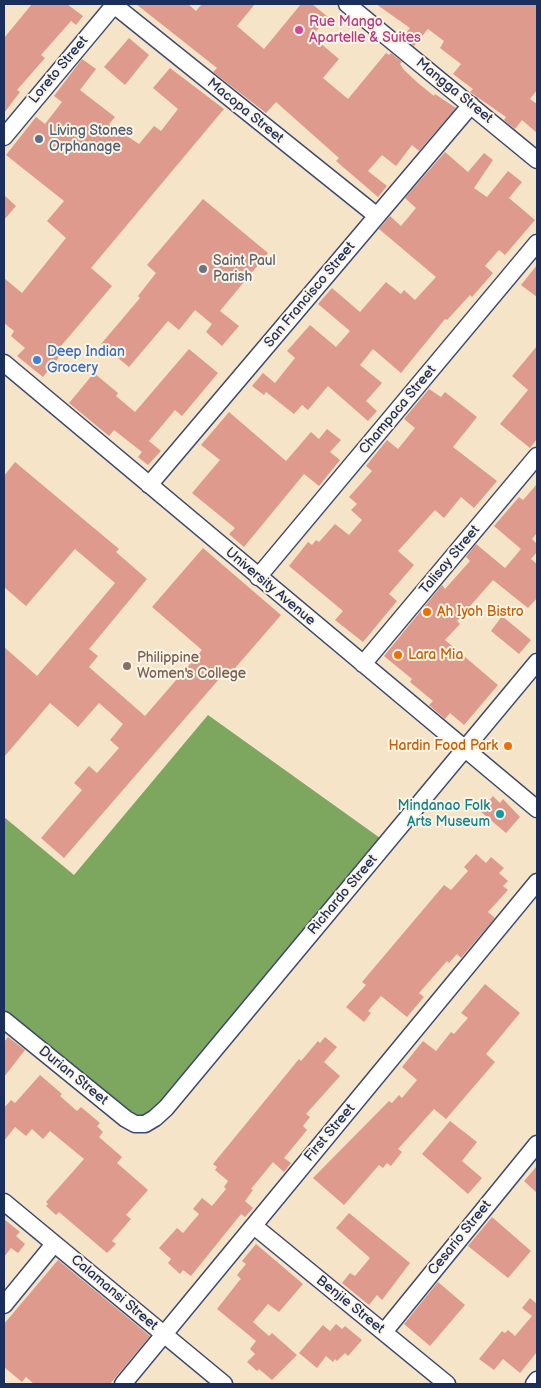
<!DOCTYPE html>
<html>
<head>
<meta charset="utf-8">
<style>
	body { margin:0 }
	#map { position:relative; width:541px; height:1388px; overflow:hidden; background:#f6e4c9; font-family:"Balsamiq Sans",sans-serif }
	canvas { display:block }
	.frame { position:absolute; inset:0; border:5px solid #1b2f5e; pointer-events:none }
</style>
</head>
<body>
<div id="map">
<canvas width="541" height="1388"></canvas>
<div class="frame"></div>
</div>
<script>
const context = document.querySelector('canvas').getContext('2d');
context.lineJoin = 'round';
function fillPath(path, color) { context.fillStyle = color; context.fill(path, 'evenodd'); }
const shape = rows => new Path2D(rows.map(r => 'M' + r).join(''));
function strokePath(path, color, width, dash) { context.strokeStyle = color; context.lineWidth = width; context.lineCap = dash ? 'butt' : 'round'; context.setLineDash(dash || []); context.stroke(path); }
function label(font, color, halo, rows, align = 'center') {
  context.font = font + ' "Balsamiq Sans",sans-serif'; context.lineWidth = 4; context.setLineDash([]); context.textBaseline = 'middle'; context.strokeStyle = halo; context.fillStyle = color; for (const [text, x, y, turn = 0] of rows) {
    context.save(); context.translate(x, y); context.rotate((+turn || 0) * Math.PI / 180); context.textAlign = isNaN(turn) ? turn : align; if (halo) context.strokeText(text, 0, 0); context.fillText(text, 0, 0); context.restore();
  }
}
fillPath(shape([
	[208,715,380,838,160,1107,142,1118,126,1111,4,1010,4,817,74,875]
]), '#7da75f');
fillPath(shape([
	[32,4,67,4,83,16,76,25,71,21,41,55,45,58,17,90,20,92,4,113,4,38],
	[136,4,188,4,196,11,202,4,255,4,237,26,264,49,301,4,312,4,328,17,312,36,339,59,323,78,348,99,386,53,389,55,391,53,402,62,400,64,404,70,418,83,434,96,435,94,456,108,419,151,412,145,396,166,382,155,368,171,387,186,378,197,336,161,339,158,276,102,266,113,213,72,217,68],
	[376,4,537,4,537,90,530,99,537,104,537,133,522,120,515,129,504,120,506,117,470,92,473,89,453,74,461,64,440,48,444,41,428,29,414,46,403,37,410,28],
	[129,38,149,55,125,85,104,67],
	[82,59,96,69,80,90,115,117,109,124,139,144,154,126,161,131,178,109,153,88,170,68,224,109,91,268,112,286,61,346,65,350,43,377,17,356,25,348,11,336,14,331,4,323,4,278,22,293,66,238,47,221,64,201,6,155,36,117,45,124,62,102,54,96],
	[445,152,468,172,484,153,493,160,474,188,487,197,508,171,522,182,509,198,535,220,505,255,499,250,485,266,493,273,472,297,470,295,447,320,445,319,401,373,373,349,360,365,382,383,366,401,377,411,368,421,328,386,308,410,302,405,294,414,266,392,264,395,252,386,263,373,275,383,295,358,287,351,310,325,336,347,350,331,318,304,332,288,360,312,386,282,401,294,404,290,415,300,436,277,379,229,390,216,401,226,416,208,405,198],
	[4,195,16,206,4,220],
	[203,199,268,253,220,311,239,326,222,346,206,332,212,324,195,310,179,330,168,321,129,367,101,344,140,298,138,296,156,273,147,265],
	[537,265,537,297,521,285],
	[537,346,537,439,530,448,500,424,528,390,512,376],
	[189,349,218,373,182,416,175,410,149,441,161,451,148,465,138,457,142,452,114,430,109,436,69,403,94,373,118,393,116,396,135,412],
	[429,389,441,397,445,392,477,417,453,447,497,481,474,508,461,497,444,518,435,510,398,551,414,565,389,594,397,601,363,642,335,620,343,611,289,566,308,542,312,545,316,540,319,542,335,524,349,535,362,520,351,510,357,504,349,497,372,471,366,466,387,440,398,449,415,428,404,419],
	[229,412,286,461,311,432,319,439,327,429,341,440,330,452,340,460,319,486,304,474,244,547,229,534,235,528,192,493,220,460,201,445],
	[15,462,119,549,116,552,147,579,89,649,98,656,89,667,145,716,202,650,152,607,203,548,281,615,230,674,226,671,64,858,41,838,82,790,74,783,89,766,97,773,119,748,110,740,123,724,99,703,78,727,50,703,4,757,4,647,37,676,115,583,75,549,26,606,4,587,4,476],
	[537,484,537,533,532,539,537,544,537,552,531,559,537,564,537,598,528,608,493,580,457,621,460,624,445,640,498,685,464,725,450,713,445,719,429,705,433,701,410,682,412,679,384,656,442,585,445,589,470,561,466,557,476,544,505,568,521,549,494,526,519,497,523,500],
	[502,616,531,640,519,654,491,631],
	[493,796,500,803,503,799,520,817,506,833,480,811],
	[476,854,486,863,491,857,504,868,499,873,508,881,503,886,508,890,488,912,495,918,461,958,457,954,449,963,447,961,419,993,424,997,407,1017,381,996,368,1011,371,1013,364,1022,346,1007,366,985,362,982,444,885,451,890,468,871,464,867],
	[485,984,520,1013,486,1054,495,1062,446,1119,434,1109,398,1149,402,1152,391,1166,387,1163,383,1168,379,1165,344,1205,313,1178,389,1101,392,1103,399,1095,402,1098,417,1080,402,1067,423,1041,436,1051,451,1032,454,1034,468,1018,461,1013],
	[8,1037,25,1050,4,1077,4,1042],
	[325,1037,337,1047,324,1062,340,1076,306,1114,310,1117,303,1126,307,1130,284,1158,291,1163,284,1172,273,1162,251,1189,253,1190,245,1201,253,1208,245,1217,241,1214,191,1276,183,1270,180,1274,168,1263,171,1259,159,1248,177,1228,183,1233,199,1214,193,1209,202,1198,212,1206,226,1189,224,1187,228,1181,215,1170,217,1167,213,1164,299,1059,301,1061,318,1041,320,1043],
	[40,1075,62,1094,60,1096,77,1111,81,1107,100,1123,97,1126,103,1132,99,1137,122,1157,117,1163,148,1190,126,1215,131,1219,112,1241,116,1244,107,1253,59,1212,56,1215,46,1206,48,1204,46,1202,84,1159,50,1131,43,1139,32,1129,26,1136,15,1127,4,1141,4,1108,11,1100,15,1103],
	[450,1121,477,1142,462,1161,482,1178,468,1194,422,1154],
	[537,1166,537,1193,524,1181],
	[349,1213,410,1263,382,1300,377,1295,369,1305,342,1283,350,1273,355,1276,370,1258,336,1228],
	[492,1217,531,1251,508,1278,468,1246],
	[4,1219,20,1232,16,1236,25,1244,18,1253,11,1248,4,1257],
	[256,1244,303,1284,279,1312,268,1304,253,1322,269,1336,272,1333,297,1355,272,1380,259,1369,257,1371,247,1362,255,1354,250,1349,256,1341,217,1309,239,1281,241,1279,237,1275,246,1264,242,1261],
	[58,1260,150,1336,110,1384,34,1384,26,1377,22,1382,4,1367,4,1324],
	[438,1282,465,1305,430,1346,404,1324],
	[530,1298,537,1304,537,1352,520,1373,503,1359,494,1370,479,1359,502,1331,505,1333,508,1330,515,1336,532,1316,522,1308],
	[336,1324,342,1329,345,1326,362,1340,348,1356,345,1353,337,1361,335,1359,333,1362,326,1356,317,1368,299,1353,323,1325,330,1331]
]), '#dd9a8d');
const street = shape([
	[347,4,537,160],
	[114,5,377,216],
	[4,137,115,4],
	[4,363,537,809],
	[149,485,471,105],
	[258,577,537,243],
	[363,664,537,456],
	[4,1020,126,1119,135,1124,145,1124,155,1118,166,1108,537,662],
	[4,1202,224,1384],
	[254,1226,447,1384],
	[4,1305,54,1244],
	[384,1332,537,1144],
	[123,1384,537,882],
	[534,1384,537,1380]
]);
strokePath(street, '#3c4a6e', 19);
strokePath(street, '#fff', 16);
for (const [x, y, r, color] of [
	[299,30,5,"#d1479c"],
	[39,139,5,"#5c6f8a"],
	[203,269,5,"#6b7280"],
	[37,360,5,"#3f7fe0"],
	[427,612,5,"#e8710a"],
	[398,655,5,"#e8710a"],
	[127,666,5,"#8d6e63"],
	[508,746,5,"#e8710a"],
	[500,814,5,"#0f9aa8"]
]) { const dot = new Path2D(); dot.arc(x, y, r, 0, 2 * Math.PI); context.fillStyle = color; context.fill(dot); strokePath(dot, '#fcf5e5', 2); }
label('14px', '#b23c85', '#fcf5e5', [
	["Rue Mango",309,22],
	["Apartelle & Suites",309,38]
], 'left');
label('14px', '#1b2f5e', '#fcf5e5', [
	["Loreto Street",59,70,-50],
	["Mangga Street",454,91,39],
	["Macopa Street",245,111,39],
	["San Francisco Street",310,295,-50],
	["Champaca Street",398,410,-50],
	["Talisay Street",450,560,-50],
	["University Avenue",270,587,40],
	["Richardo Street",343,895,-50],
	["Durian Street",73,1076,39],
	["First Street",330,1133,-50],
	["Cesario Street",460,1238,-51],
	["Calamansi Street",114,1293,40],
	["Benjie Street",350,1305,39]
]);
label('14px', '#4e5e75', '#fcf5e5', [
	["Living Stones",49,131],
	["Orphanage",49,147]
], 'left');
label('14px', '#5b616d', '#fcf5e5', [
	["Saint Paul",213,261],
	["Parish",213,277]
], 'left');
label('14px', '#366cbe', '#fcf5e5', [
	["Deep Indian",47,352],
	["Grocery",47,368]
], 'left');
label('14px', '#c56008', '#fcf5e5', [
	["Ah Iyoh Bistro",437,612],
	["Lara Mia",408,655],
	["Hardin Food Park",498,746,"right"]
], 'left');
label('14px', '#785e54', '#fcf5e5', [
	["Philippine",137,658],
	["Women's College",137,674]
], 'left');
label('14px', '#0d838f', '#fcf5e5', [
	["Mindanao Folk",490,806],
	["Arts Museum",490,822]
], 'right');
</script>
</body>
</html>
